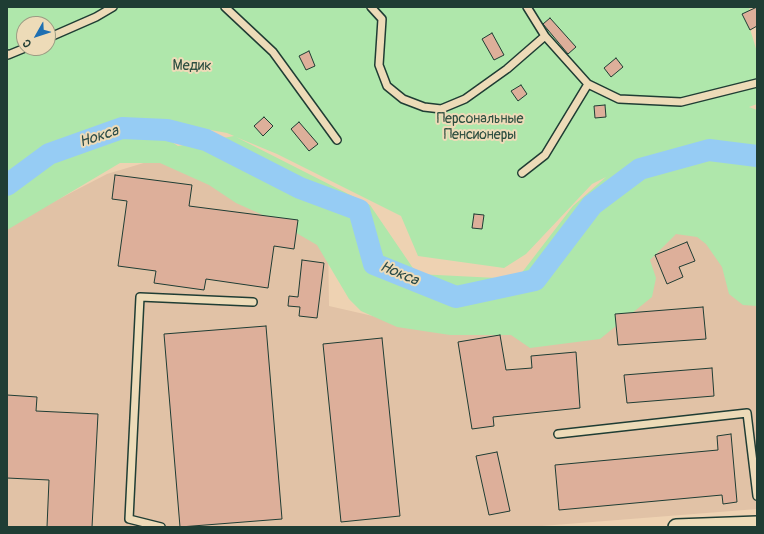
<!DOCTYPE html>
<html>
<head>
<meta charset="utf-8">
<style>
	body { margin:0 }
	#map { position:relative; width:764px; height:534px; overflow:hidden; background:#eed2b2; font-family:Pangolin,sans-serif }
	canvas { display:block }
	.frame { position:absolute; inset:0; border:8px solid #1f3d34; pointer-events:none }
	.north { position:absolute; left:16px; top:16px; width:40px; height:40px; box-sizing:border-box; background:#eddbb8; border:1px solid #9b9c83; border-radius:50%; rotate:231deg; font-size:11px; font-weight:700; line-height:16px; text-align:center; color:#1f3d34 }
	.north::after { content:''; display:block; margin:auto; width:14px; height:18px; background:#1f6fb2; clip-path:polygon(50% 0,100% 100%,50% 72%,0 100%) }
</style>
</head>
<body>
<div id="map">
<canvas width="764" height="534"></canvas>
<div class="frame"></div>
<div class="north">С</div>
</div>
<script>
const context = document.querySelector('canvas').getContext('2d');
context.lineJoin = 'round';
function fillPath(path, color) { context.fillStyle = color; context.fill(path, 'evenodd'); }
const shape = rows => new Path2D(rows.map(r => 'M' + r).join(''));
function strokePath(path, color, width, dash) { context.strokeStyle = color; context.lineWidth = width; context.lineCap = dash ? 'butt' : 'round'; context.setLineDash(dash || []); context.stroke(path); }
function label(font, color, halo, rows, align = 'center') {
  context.font = font + ' Pangolin,sans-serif'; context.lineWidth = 4; context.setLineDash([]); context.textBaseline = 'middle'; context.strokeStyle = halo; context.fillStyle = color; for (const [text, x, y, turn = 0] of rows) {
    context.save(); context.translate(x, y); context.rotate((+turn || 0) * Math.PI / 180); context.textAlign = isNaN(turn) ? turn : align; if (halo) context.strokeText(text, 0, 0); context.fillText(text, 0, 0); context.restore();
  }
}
fillPath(shape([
	[167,156,328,234,329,306,443,332,675,228,757,204,757,509,529,527,7,527,7,226,107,174]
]), '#e1c2a6');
fillPath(shape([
	[7,7,750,7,747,19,757,52,757,104,749,107,757,110,757,306,743,305,729,294,722,267,706,244,697,237,676,234,650,260,656,278,652,297,600,339,530,348,511,335,450,335,397,327,361,311,349,299,317,245,274,220,236,203,209,185,160,163,120,163,7,230],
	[24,24,48,24,48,48,24,48],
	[162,121,227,133,234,136,178,146,141,122],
	[236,137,277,154,401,216,418,256,504,268,526,254,592,184,606,177,573,206,517,279,417,274,370,205]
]), '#afe7ab');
strokePath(shape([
	[7,185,49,154,122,128,167,130,206,140,300,188,359,210,374,264,456,297,535,280,592,205,640,169,709,150,757,156]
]), '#96ccf4', 22);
const building = shape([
	[757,7,757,26,750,30,742,14,757,7],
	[550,18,576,47,568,54,543,24,550,18],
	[492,33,504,55,494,60,482,39,492,33],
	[309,51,315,66,306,70,299,56,309,51],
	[616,58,623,67,611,77,604,68,616,58],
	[521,85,527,94,518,101,511,91,521,85],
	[605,105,606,117,595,118,594,106,605,105],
	[264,117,273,126,263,136,254,126,264,117],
	[299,122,318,144,309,151,291,129,299,122],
	[115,175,192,185,189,206,298,220,294,249,274,246,268,288,206,279,204,290,154,283,156,271,118,266,127,201,112,199,115,175],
	[474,214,484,215,482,229,472,228,474,214],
	[687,242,695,261,679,267,683,277,667,284,655,255,687,242],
	[302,260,324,263,317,318,299,316,300,307,288,306,289,296,298,297,302,260],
	[703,307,706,339,618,345,615,314,703,307],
	[266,326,282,519,180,527,164,334,266,326],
	[500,335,506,370,532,368,531,356,576,352,580,408,493,417,494,426,472,429,458,342,500,335],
	[382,338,400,516,341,522,323,344,382,338],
	[712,368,714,396,627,403,624,375,712,368],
	[7,395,37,397,36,411,98,414,92,527,47,527,49,480,7,478,7,395],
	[731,434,737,502,723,504,722,495,559,510,555,465,718,450,717,436,731,434],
	[497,452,510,511,489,515,476,456,497,452]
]);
fillPath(building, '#ddaf9a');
strokePath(building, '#1f3d34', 1);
const lane = shape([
	[225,7,273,52,337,140],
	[371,7,382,19,379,65,387,86,403,99,424,107,441,109,465,99,507,69,545,36,527,7],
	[545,36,588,84,619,99,681,102,757,83],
	[48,38,96,17,113,7],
	[7,54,8,55,25,48],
	[522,173,545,155,588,84],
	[558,434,747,413,757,496],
	[161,527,129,519,140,297,253,302]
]);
const street = shape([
	[676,527,757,524]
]);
strokePath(lane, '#1f3d34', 10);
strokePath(street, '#1f3d34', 18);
strokePath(lane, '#eddbb8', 7);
strokePath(street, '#eddbb8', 15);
label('14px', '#2d4e40', '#eddbb8', [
	["Медик",192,66],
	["Персональные",480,119],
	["Пенсионеры",480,135]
]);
label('italic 15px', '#2b4b47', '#eddbb8', [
	["Нокса",99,137,-18],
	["Нокса",399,274,23]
]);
</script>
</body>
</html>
